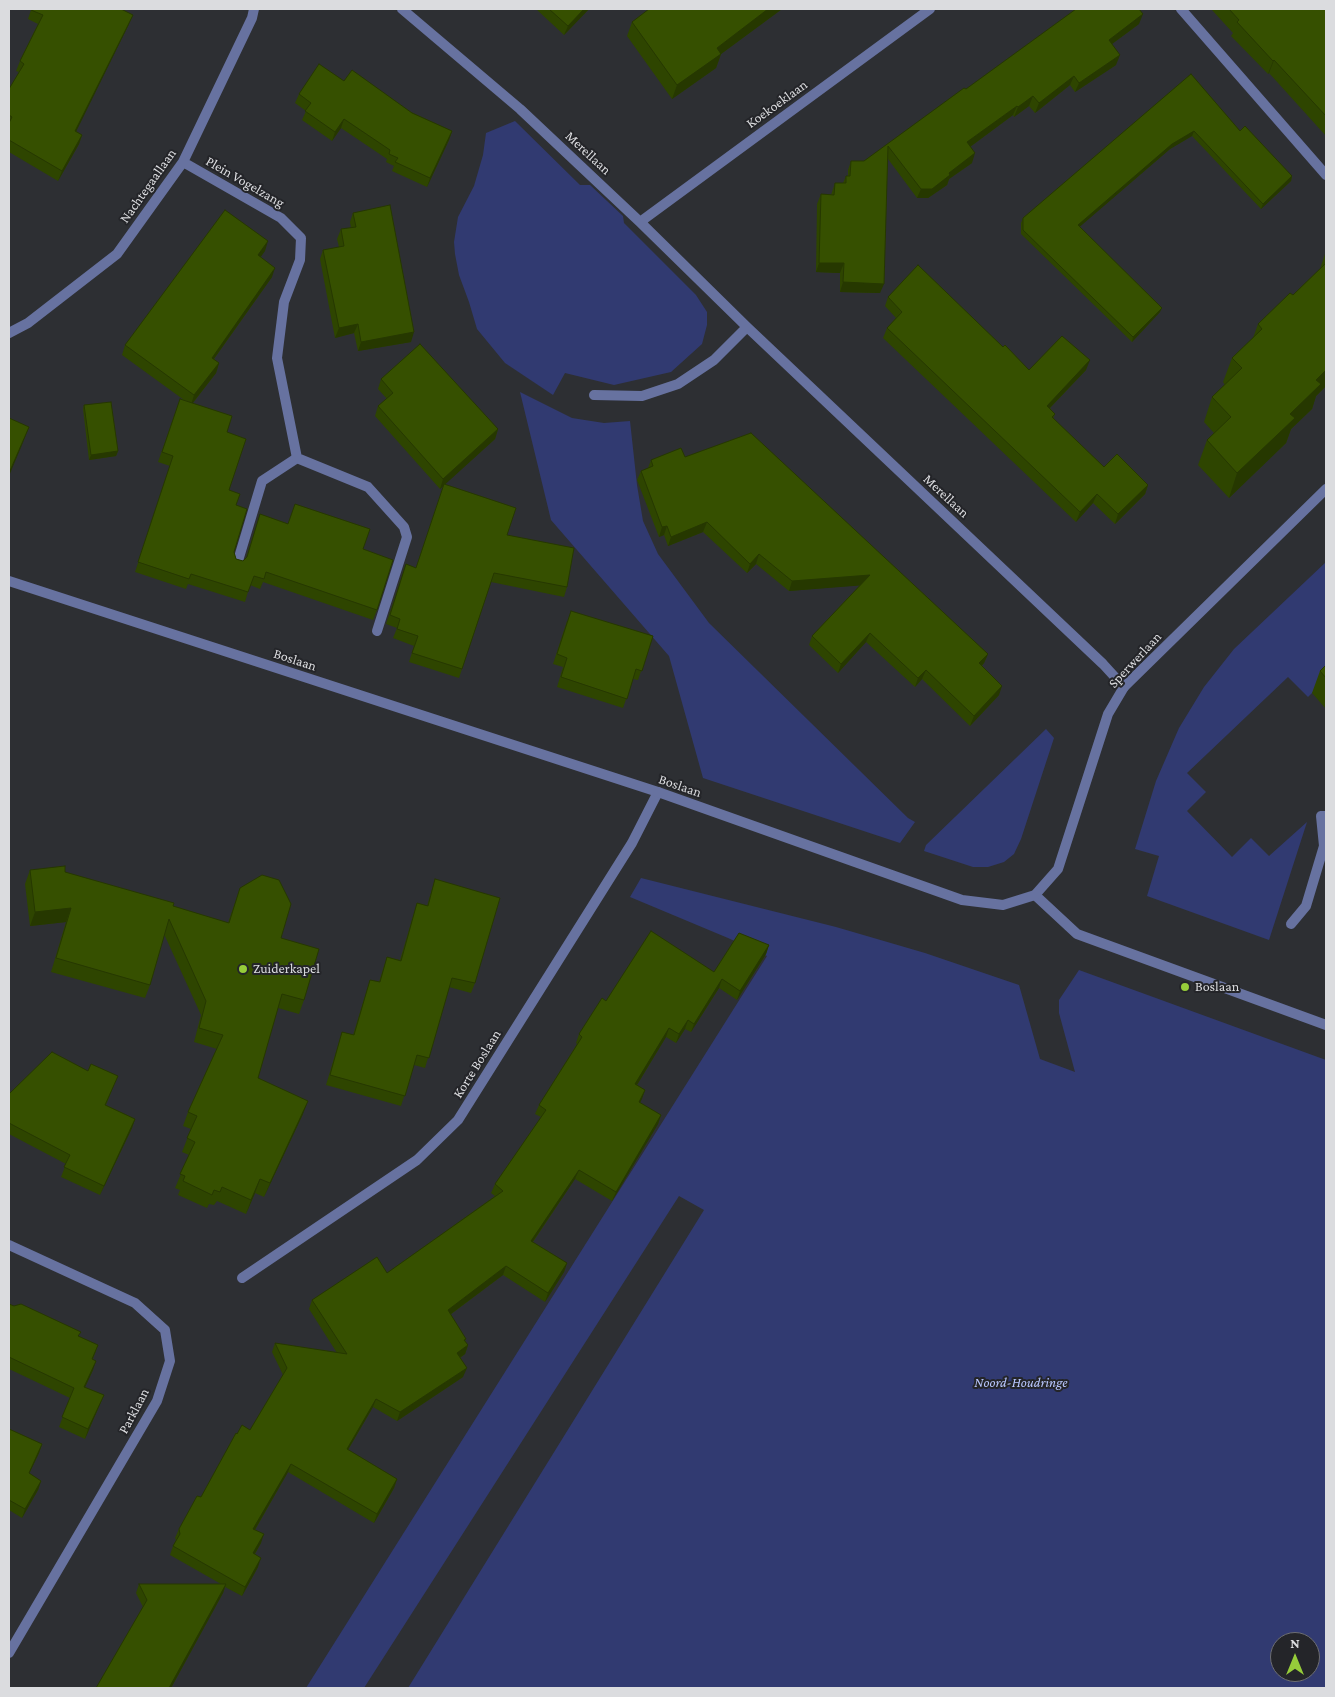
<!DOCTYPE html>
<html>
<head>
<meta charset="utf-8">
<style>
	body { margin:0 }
	#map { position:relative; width:1335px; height:1697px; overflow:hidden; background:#2d2f33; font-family:"Crimson Pro",serif }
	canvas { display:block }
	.frame { position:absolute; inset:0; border:10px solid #dbdcdf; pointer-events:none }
	.north { position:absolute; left:1270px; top:1632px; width:50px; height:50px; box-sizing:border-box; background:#242529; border:1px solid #6d6e72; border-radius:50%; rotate:0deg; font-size:14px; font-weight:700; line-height:20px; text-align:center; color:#dbdcdf }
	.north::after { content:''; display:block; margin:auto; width:18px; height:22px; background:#96cc3a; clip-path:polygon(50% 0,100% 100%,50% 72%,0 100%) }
</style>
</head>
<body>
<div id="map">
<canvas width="1335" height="1697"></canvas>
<div class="frame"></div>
<div class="north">N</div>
</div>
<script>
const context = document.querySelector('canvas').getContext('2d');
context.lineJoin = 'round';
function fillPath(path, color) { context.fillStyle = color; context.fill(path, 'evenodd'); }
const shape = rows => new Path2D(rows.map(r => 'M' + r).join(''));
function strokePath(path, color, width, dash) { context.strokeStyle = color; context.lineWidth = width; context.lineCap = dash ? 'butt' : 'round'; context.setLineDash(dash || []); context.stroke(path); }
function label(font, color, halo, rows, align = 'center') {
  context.font = font + ' "Crimson Pro",serif'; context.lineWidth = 4; context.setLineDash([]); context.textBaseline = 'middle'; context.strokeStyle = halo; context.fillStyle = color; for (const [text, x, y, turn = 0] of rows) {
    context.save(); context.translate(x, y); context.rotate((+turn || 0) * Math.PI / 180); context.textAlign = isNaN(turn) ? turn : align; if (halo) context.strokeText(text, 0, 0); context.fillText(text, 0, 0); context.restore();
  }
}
fillPath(shape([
	[515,121,580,185,590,185,623,216,624,223,696,295,707,312,707,325,702,344,671,372,614,385,565,373,553,395,505,363,477,329,469,302,459,275,455,254,454,242,458,217,474,186,483,155,486,133],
	[520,392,572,418,604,423,630,421,637,485,643,521,658,554,709,623,908,818,915,822,900,843,703,778,669,656,551,520],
	[1326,562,1326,679,1308,697,1288,677,1187,773,1206,792,1187,811,1232,857,1251,838,1269,856,1307,822,1269,940,1147,896,1159,856,1135,849,1156,781,1179,728,1204,687,1234,649],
	[1046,729,1054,738,1021,839,1014,854,1004,862,988,867,973,867,924,851,926,845],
	[641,878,836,927,925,953,1019,985,1040,1059,1075,1072,1059,1013,1059,1000,1079,970,1326,1060,1326,1688,408,1688,704,1210,679,1196,364,1688,306,1688,767,956,728,938,630,897],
	[1280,1642,1310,1642,1310,1672,1280,1672]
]), '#313a71');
strokePath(shape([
	[1181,9,1326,175],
	[237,564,262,481,297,458],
	[1291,924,1306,906,1324,846,1321,816,1326,816]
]), '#6772a0', 10);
strokePath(shape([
	[402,9,520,109,640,222,747,327,1103,664,1124,687],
	[183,162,281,218,301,238,300,260,284,302,277,358,297,458,368,487,404,527,407,537,377,631],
	[640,222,930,9],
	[9,333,28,323,117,254,183,162,252,18,254,9],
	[594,395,642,396,678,384,714,360,747,327],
	[1035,895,1077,934,1326,1025],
	[9,1245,135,1303,165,1330,170,1361,157,1401,9,1653],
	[242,1278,417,1160,458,1120,632,843,658,792]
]), '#6772a0', 10);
strokePath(shape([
	[9,581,658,792,962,900,1003,905,1035,895,1058,869,1108,714,1124,687,1326,489]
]), '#6772a0', 10);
fillPath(shape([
	[536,9,589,9,564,35],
	[782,9,721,54,716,68,672,99,627,36,632,22],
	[1212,9,1326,9,1326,136,1269,73,1268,74,1231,36,1233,33,1212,10],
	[31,10,129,24,76,131,82,135,79,144,58,181,9,152,9,89,19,72,16,71,20,61,38,24,28,19],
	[1139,24,1112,44,1116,65,1075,92,1070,85,1035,113,1029,106,1014,117,1013,115,970,147,972,163,949,179,947,185,928,198,917,198,888,159,880,293,840,292,840,273,816,272,817,204,821,194,831,195,835,183,843,183,846,176,848,176,848,170,851,161,864,161,966,89],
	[1191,74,1240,131,1292,176,1291,181,1261,209,1192,136,1170,149,1079,227,1160,312,1132,342,1021,234,1021,223,1023,218],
	[344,81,452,131,449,140,427,187,392,171,394,166,386,162,387,159,341,128,332,141,302,120,306,111,295,103,299,94],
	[353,213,411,342,358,351,354,333,335,338,320,259,323,250,339,247,337,239,341,229,351,228,350,222],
	[265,251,260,257,272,277,214,359,219,363,216,373,193,403,227,432,229,490,236,505,234,552,236,559,243,561,246,558,260,514,363,549,377,610,373,620,263,582,260,589,250,585,245,602,188,584,186,589,135,572,170,466,158,462,180,399,184,400,122,355,125,345],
	[1326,251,1326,386,1316,396,1312,409,1291,429,1286,443,1229,498,1198,465,1207,440,1214,433,1204,422,1212,397,1225,385,1223,382,1232,358,1253,338,1258,324,1293,295,1320,269],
	[888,297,1003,347,1029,370,1086,370,1050,408,1055,414,1053,419,1104,467,1148,485,1145,494,1115,524,1093,503,1076,522,883,338,887,328,896,318,885,306],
	[381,379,498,429,495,439,445,484,507,535,567,587,564,597,491,582,459,678,409,662,414,646,393,638,397,628,386,624,406,564,416,568,444,485,440,489,375,416,378,406,387,399,378,389],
	[84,405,118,451,116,456,89,460,83,409],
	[685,457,988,654,984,663,982,666,999,695,970,726,922,679,915,687,866,642,838,673,809,645,812,636,860,585,789,591,756,564,747,573,703,532,668,546,664,535,659,537,637,480,641,471,648,468,651,460],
	[567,621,653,636,638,680,633,679,623,708,557,687,563,667,553,664],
	[1326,665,1326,709,1312,693,1320,671],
	[30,870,65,872,173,906,228,923,240,888,281,938,304,1000,299,1014,278,1008,258,1078,303,1114,264,1197,255,1193,246,1214,217,1201,214,1205,209,1204,207,1208,178,1195,180,1190,175,1188,189,1155,182,1152,191,1129,183,1126,188,1112,217,1049,194,1042,201,1015,164,934,150,985,145,998,51,972,66,922,30,926,25,884],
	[435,879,475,983,471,993,449,987,425,1068,414,1065,401,1106,326,1085,342,1032,353,1035,370,980,379,982,387,957,400,960,417,903,427,906],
	[769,945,766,954,737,1000,719,988,691,1032,685,1029,676,1043,666,1037,637,1085,645,1090,640,1103,661,1115,658,1124,612,1201,575,1179,533,1242,567,1263,564,1272,545,1302,503,1275,450,1315,466,1339,465,1341,468,1345,465,1354,460,1358,463,1377,397,1421,373,1407,348,1450,397,1479,394,1488,374,1523,288,1472,255,1530,261,1543,255,1554,258,1567,242,1596,225,1587,223,1593,171,1688,96,1688,143,1607,136,1593,139,1584,221,1584,170,1555,173,1546,176,1540,175,1538,179,1529,201,1497,237,1434,250,1430,283,1375,272,1352,275,1343,337,1353,309,1309,312,1300,387,1273,495,1196,491,1193,495,1184,541,1117,535,1114,539,1105,577,1044,576,1043,579,1034,606,1001,714,972],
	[114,1085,106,1105,135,1119,132,1128,100,1195,61,1177,66,1164,9,1134,9,1094],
	[9,1304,98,1345,93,1359,93,1370,85,1387,104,1395,85,1439,59,1427,70,1398,9,1369],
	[9,1429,42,1444,39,1453,29,1474,41,1481,38,1490,22,1518,9,1510]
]), '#2e4500');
fillPath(shape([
	[584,9,589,9,564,35,568,26],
	[768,9,782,9,721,54,716,68,672,99,677,85,717,48],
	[1143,14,1139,24,1105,49,1109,40],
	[133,15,129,24,72,140,75,131],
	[1120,55,1116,65,1075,92,1079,83],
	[1274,60,1269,73,1268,74,1273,61],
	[1074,76,1070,85,1035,113,1039,103],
	[1033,96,1029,106,1014,117,1018,107],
	[1017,106,1013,115,963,152,967,142],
	[344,119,341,128,332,141,335,132],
	[452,131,449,140,427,187,430,178],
	[1194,131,1192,136,1170,149,1076,230,1078,225,1172,144],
	[82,135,79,144,58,181,62,171],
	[975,153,972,163,949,179,947,185,928,198,917,198,921,189,949,173],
	[1292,176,1291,181,1261,209,1263,204],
	[268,241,265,251,255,265,258,255],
	[819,263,844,263,840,273,816,272],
	[275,268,272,277,208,367,212,358],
	[843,282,884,284,880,293,840,292],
	[1162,308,1160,312,1132,342,1133,337],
	[358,324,354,333,335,338,339,328],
	[414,332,411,342,358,351,361,342],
	[1090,360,1086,370,1043,415,1047,406],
	[219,363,216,373,191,405,194,395],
	[1326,370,1326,386,1316,396,1312,409,1291,429,1286,443,1229,498,1237,473,1290,414,1316,380],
	[29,427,22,445,9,476,9,473],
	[498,429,495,439,440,489,443,479],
	[118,451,116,456,89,460,91,455],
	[1148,485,1145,494,1115,524,1118,514],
	[1097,494,1093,503,1076,522,1080,512],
	[707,522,703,532,668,546,671,537],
	[667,526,664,535,659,537,662,527],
	[759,554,756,564,747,573,750,564],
	[870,575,866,585,789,591,792,581],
	[870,633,866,642,838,673,841,664],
	[988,654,984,663,975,672,979,663],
	[926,670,922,679,915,687,918,678],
	[1002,686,999,695,970,726,974,716],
	[71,908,66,922,30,926,35,912],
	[769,945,766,954,737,1000,740,991],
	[722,979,719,988,691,1032,694,1024],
	[688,1020,685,1029,676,1043,679,1034],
	[669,1028,666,1037,632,1093,635,1084],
	[645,1090,642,1099,635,1111,639,1102],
	[308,1101,303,1114,264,1197,270,1183],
	[661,1115,658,1124,612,1201,616,1192],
	[135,1119,132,1128,100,1195,104,1186],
	[579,1170,575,1179,527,1250,531,1241],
	[260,1179,255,1193,246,1214,251,1200],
	[567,1263,564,1272,545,1302,548,1293],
	[506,1266,503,1275,444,1319,448,1310],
	[468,1345,465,1354,453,1362,457,1353],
	[96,1361,93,1370,81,1396,84,1387],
	[467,1368,463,1377,397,1421,400,1412],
	[104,1395,100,1404,85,1439,88,1429],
	[376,1399,373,1407,343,1458,347,1449],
	[42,1444,39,1453,25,1482,29,1473],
	[291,1464,288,1472,250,1538,253,1529],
	[397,1479,394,1488,374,1523,377,1514],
	[41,1481,38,1490,22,1518,25,1509],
	[264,1534,261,1543,250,1562,253,1553],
	[261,1558,258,1567,242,1596,245,1587],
	[226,1584,223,1593,171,1688,169,1688]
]), '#263800');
const building = shape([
	[32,9,121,9,133,15,75,131,82,135,62,171,9,140,9,123,12,117,9,115,9,89,24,64,20,61,43,15,31,10,32,9],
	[549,9,584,9,568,26,549,9],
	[649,9,768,9,717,48,721,54,677,85,632,22,649,9],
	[1076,9,1139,9,1143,14,1109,40,1120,55,1079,83,1074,76,1039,103,1033,96,1018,107,1017,106,967,142,975,153,949,173,950,175,932,189,921,189,888,146,884,284,843,282,844,263,819,263,821,194,834,195,835,183,846,183,846,176,850,176,851,161,864,161,964,88,966,89,1076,9],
	[1229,9,1326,9,1326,116,1274,60,1273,61,1237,22,1239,20,1229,9],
	[319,64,344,81,352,70,412,113,452,131,430,178,395,162,398,158,389,154,390,150,344,119,335,132,305,111,311,103,299,94,319,64],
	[1191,74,1240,131,1245,126,1292,176,1263,204,1194,131,1172,144,1078,225,1162,308,1133,337,1023,230,1023,218,1191,74],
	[390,205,414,332,361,342,358,324,339,328,323,250,344,246,341,229,356,227,353,213,390,205],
	[225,210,268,241,258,255,275,268,212,358,219,363,194,395,125,345,225,210],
	[1326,263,1326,370,1316,380,1321,384,1290,414,1295,418,1237,473,1207,440,1231,417,1212,397,1242,368,1232,358,1262,329,1258,324,1290,293,1293,295,1326,263],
	[918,265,1003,347,1005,345,1029,370,1062,336,1090,360,1047,406,1055,414,1052,417,1104,467,1117,454,1148,485,1118,514,1097,494,1080,512,887,328,902,312,888,297,918,265],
	[420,344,498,429,443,479,378,406,393,393,381,379,420,344],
	[180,399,232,416,227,432,246,439,229,490,240,494,236,505,247,509,234,552,236,559,243,561,247,557,260,514,288,524,295,504,370,529,363,549,393,560,377,610,266,572,264,579,254,576,248,592,191,574,189,579,138,562,173,456,162,452,180,399],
	[111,402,118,451,91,455,84,405,111,402],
	[9,418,29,427,9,473,9,418],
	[751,433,988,654,979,663,1002,686,974,716,926,670,918,678,870,633,841,664,812,636,870,575,792,581,759,554,750,564,707,522,671,537,667,526,662,527,641,471,653,466,651,460,681,448,685,457,751,433],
	[444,484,516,508,507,535,574,548,567,587,494,573,462,669,412,653,418,636,397,629,400,619,390,615,406,564,416,568,444,484],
	[571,611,653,636,642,671,636,669,627,699,561,677,567,658,557,654,571,611],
	[1326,665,1326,678,1320,671,1326,665],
	[65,866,65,872,174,903,173,906,229,923,240,888,262,875,279,880,291,904,281,938,319,949,304,1000,282,994,258,1078,308,1101,270,1183,260,1179,251,1200,222,1187,220,1192,214,1190,212,1195,183,1181,185,1176,180,1174,195,1142,187,1138,197,1116,188,1112,223,1035,199,1028,206,1001,169,919,150,985,56,958,71,908,35,912,30,870,65,866],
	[435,879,500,898,475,983,452,978,429,1058,417,1055,405,1096,330,1075,342,1032,354,1035,370,980,380,982,387,957,401,961,417,903,428,906,435,879],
	[651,931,714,972,739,933,769,945,740,991,722,979,694,1024,688,1020,679,1034,669,1028,635,1084,645,1090,639,1102,661,1115,616,1192,579,1170,531,1241,567,1263,548,1293,506,1266,448,1310,466,1339,464,1340,468,1345,457,1353,467,1368,400,1412,376,1399,347,1449,397,1479,377,1514,291,1464,253,1529,264,1534,253,1553,261,1558,245,1587,173,1546,180,1534,179,1529,197,1496,201,1497,236,1433,237,1434,242,1425,250,1430,287,1368,275,1343,347,1354,312,1300,377,1257,387,1273,503,1191,495,1184,546,1110,539,1105,582,1037,579,1034,602,998,606,1001,651,931],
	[52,1052,88,1071,91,1064,118,1076,105,1105,135,1119,104,1186,64,1167,70,1155,9,1123,9,1094,52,1052],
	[9,1304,14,1306,21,1304,81,1332,78,1336,98,1345,92,1359,96,1361,84,1387,104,1395,88,1429,62,1417,74,1388,9,1357,9,1304],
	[9,1429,42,1444,29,1473,41,1481,25,1509,9,1500,9,1429],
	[139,1584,226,1584,169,1688,96,1688,147,1600,139,1584]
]);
fillPath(building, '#365000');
strokePath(building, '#263800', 1);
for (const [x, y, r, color] of [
	[243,969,5,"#96cc3a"],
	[1185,987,5,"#96cc3a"]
]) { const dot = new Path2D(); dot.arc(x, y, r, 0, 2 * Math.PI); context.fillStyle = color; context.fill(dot); strokePath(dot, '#242529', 2); }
label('14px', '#dbdcdf', '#242529', [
	["Koekoeklaan",777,104,-36],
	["Merellaan",588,153,43],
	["Plein Vogelzang",245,182,30],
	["Nachtegaallaan",148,186,-55],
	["Merellaan",946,496,43],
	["Boslaan",295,660,18],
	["Sperwerlaan",1135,660,-47],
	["Boslaan",680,786,19],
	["Korte Boslaan",477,1064,-58],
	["Parklaan",134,1411,-62]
]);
label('14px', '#dbdcdf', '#242529', [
	["Zuiderkapel",253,969],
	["Boslaan",1195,987]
], 'left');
label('italic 14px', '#b9c7ff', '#242529', [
	["Noord-Houdringe",1021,1383]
]);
</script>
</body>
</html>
